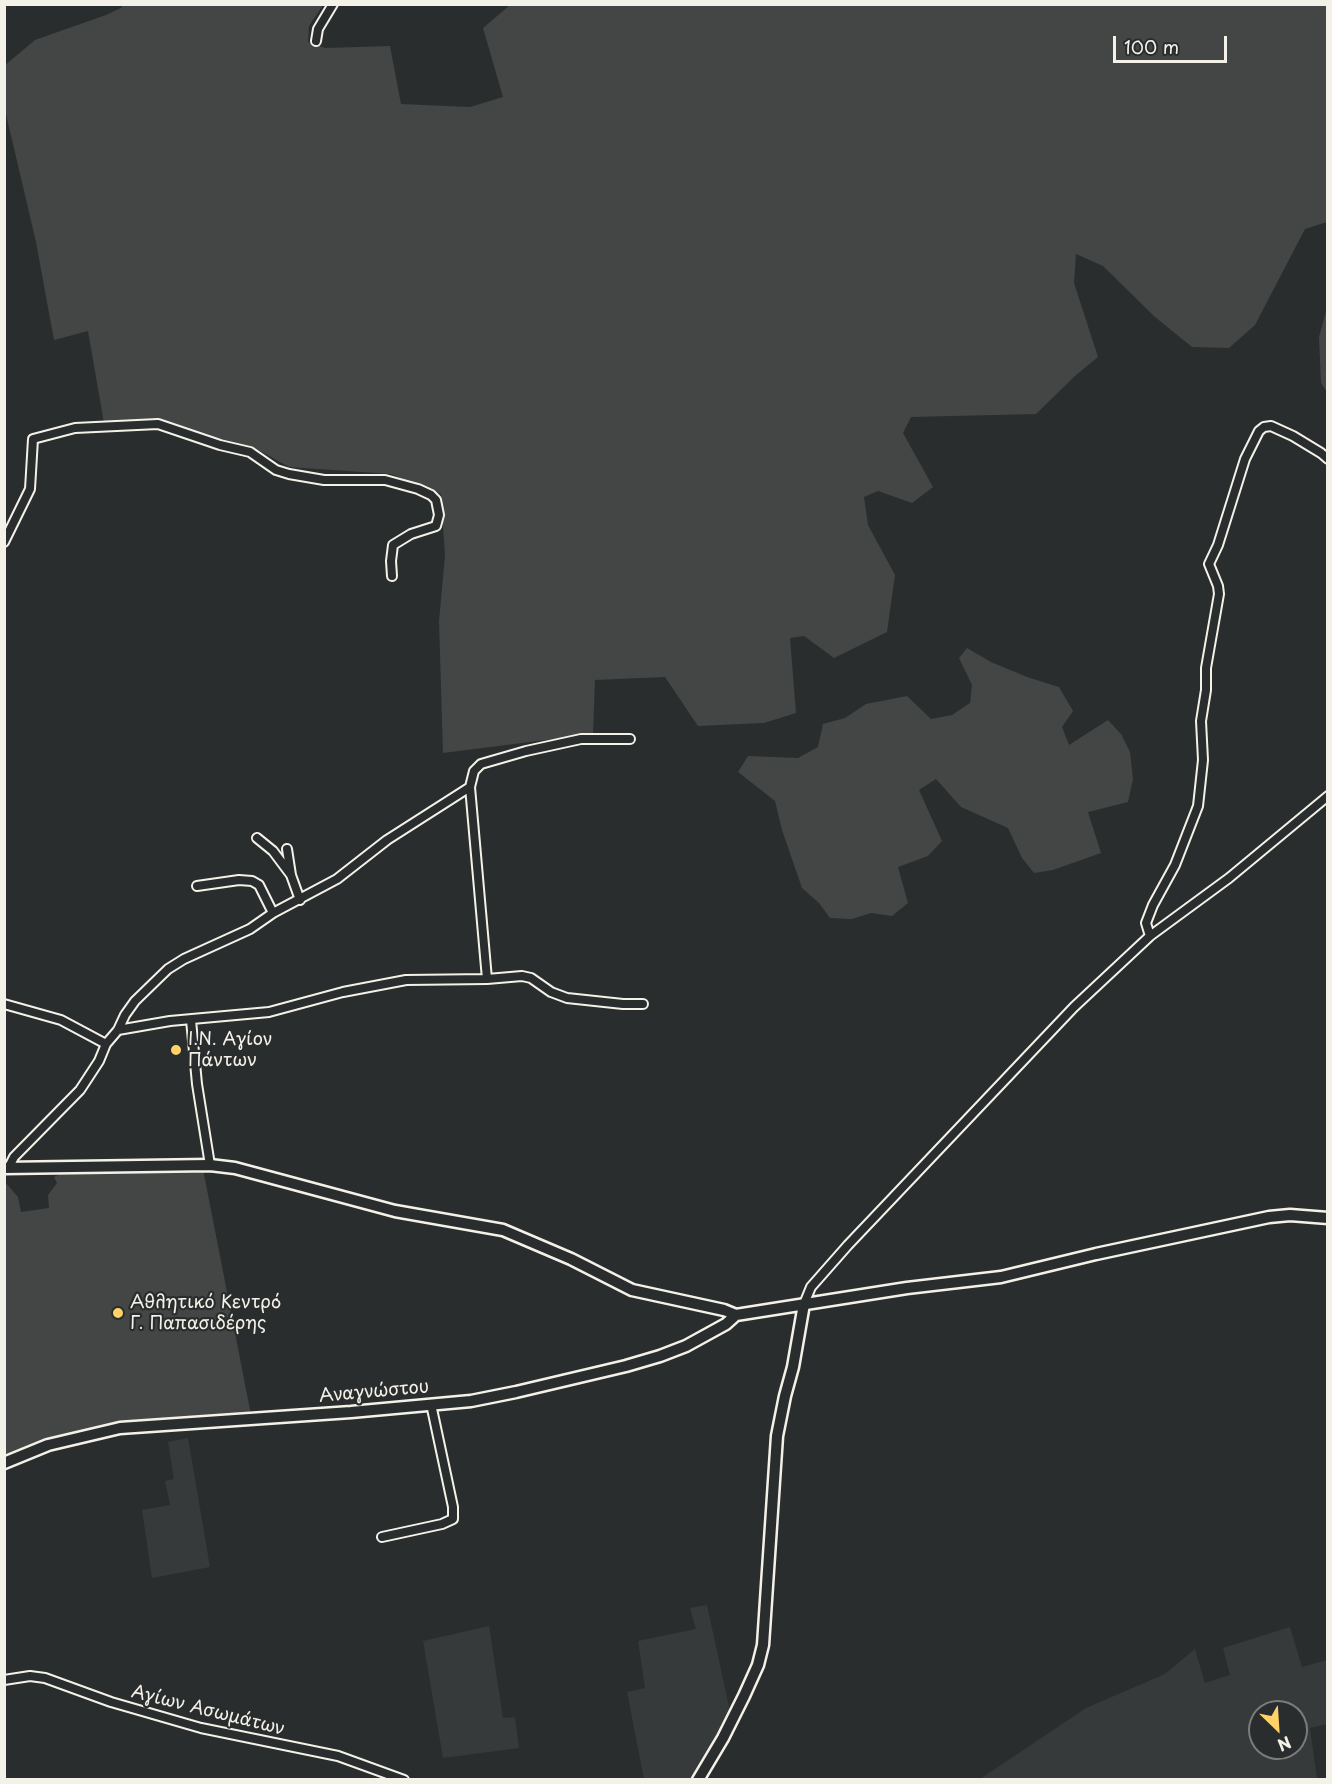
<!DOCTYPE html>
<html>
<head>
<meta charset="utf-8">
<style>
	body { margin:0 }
	#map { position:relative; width:1332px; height:1784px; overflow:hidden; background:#2a2d2e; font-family:"Playpen Sans",sans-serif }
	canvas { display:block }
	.frame { position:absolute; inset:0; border:6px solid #f4f1e8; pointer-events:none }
	.north { position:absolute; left:1248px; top:1700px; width:60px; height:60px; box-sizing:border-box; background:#2a2d2e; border:2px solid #7b7b78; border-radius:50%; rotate:155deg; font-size:16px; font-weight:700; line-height:24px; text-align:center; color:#f4f1e8 }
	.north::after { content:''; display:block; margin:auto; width:21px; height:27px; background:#ffd166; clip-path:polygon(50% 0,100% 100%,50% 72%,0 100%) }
	.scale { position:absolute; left:1113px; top:36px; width:114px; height:27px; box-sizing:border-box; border:3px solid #f4f1e8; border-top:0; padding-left:8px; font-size:18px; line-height:21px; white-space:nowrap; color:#f4f1e8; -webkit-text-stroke:4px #2a2d2e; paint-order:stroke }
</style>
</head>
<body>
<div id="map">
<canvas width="1332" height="1784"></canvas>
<div class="frame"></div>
<div class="north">N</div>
<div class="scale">100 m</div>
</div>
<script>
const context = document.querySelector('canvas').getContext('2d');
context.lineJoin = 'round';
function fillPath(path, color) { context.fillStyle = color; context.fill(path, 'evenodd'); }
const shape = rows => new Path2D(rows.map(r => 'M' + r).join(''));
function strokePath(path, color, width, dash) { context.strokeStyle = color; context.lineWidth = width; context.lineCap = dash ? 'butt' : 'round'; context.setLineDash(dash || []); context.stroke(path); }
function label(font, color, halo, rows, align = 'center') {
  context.font = font + ' "Playpen Sans",sans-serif'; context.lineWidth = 4.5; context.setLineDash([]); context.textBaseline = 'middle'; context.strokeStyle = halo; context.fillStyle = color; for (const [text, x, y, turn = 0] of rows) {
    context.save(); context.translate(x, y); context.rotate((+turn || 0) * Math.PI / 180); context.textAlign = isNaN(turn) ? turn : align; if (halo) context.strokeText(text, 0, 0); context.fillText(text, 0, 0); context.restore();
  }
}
fillPath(shape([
	[188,1438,210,1567,152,1578,142,1510,170,1505,165,1481,174,1479,168,1442],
	[707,1605,730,1711,720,1726,722,1729,694,1779,644,1779,627,1692,645,1688,638,1641,696,1629,690,1608],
	[489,1626,503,1718,515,1717,519,1748,443,1758,423,1641],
	[1290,1627,1302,1667,1327,1660,1327,1724,1310,1728,1317,1779,980,1779,1086,1708,1165,1674,1195,1649,1205,1683,1230,1675,1223,1648],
	[1260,1712,1296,1712,1296,1748,1260,1748]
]), '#373a3a');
fillPath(shape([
	[123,5,323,5,309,26,308,42,325,48,390,46,401,104,470,107,503,97,483,28,510,5,1327,5,1327,222,1305,229,1255,325,1229,348,1192,347,1155,317,1103,266,1076,254,1074,283,1098,357,1075,376,1036,414,911,417,903,433,933,487,912,503,878,491,864,497,868,525,895,575,887,632,834,658,804,636,790,638,796,713,764,723,698,726,665,677,595,680,593,734,443,753,439,621,445,556,441,494,391,474,289,467,253,447,143,419,104,423,88,331,54,340,36,242,5,110,4,66,35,40,106,15,121,8],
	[1327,308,1328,392,1327,392,1321,383,1319,337],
	[967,648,991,662,1027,677,1059,687,1073,711,1062,727,1069,745,1108,720,1121,734,1130,752,1133,779,1128,802,1088,812,1101,853,1053,870,1034,873,1022,858,1008,828,961,807,936,779,919,790,942,841,928,856,898,867,908,903,892,916,871,913,852,919,830,918,819,903,802,888,782,830,775,801,738,772,748,756,798,758,818,747,823,724,845,718,866,704,907,696,931,719,952,715,970,703,972,685,959,658],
	[203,1169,251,1415,123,1425,5,1459,5,1182,18,1197,21,1212,49,1208,48,1195,57,1183,54,1177,62,1173]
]), '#444645');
const street = shape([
	[316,41,318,29,333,4],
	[4,542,30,489,33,439,75,428,158,424,220,445,250,452,276,470,289,474,324,480,385,480,418,489,431,495,436,500,439,515,436,526,411,534,393,545,391,561,392,576],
	[257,838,273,851,291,875],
	[287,849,291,875,300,900],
	[197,886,239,880,252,881,259,885,273,913],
	[1150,936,1146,923,1153,905,1175,865,1198,806,1203,760,1201,721,1206,690,1206,668,1219,594,1218,586,1209,564,1218,545,1245,459,1259,431,1264,427,1271,426,1293,436,1321,453,1328,459],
	[487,979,522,976,531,978,551,992,567,998,623,1004,643,1004],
	[4,1004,61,1020,106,1044,99,1061,80,1090,14,1157,9,1167],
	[191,1020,197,1084,210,1165],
	[118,1030,170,1021,269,1012,343,992,406,980,487,979,470,787],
	[106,1044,118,1030,125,1015,135,1001,168,969,184,959,250,929,273,913,337,879,387,840,470,787,474,771,481,764,526,751,581,739,630,739],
	[804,1304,811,1287,848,1245,1074,1007,1150,936,1229,878,1328,796],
	[382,1537,442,1524,453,1519,453,1507,431,1404],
	[4,1680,30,1676,45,1678,111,1702,201,1728,338,1756,404,1780]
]);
const secondary = shape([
	[4,1168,210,1165,235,1168,395,1211,503,1230,571,1259,632,1290,724,1310,736,1315,907,1288,1001,1277,1096,1254,1269,1217,1290,1215,1328,1218],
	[4,1463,48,1445,120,1428,351,1412,471,1401,516,1392,626,1366,660,1356,686,1346,726,1324,736,1315],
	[698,1780,723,1738,744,1696,758,1665,763,1645,777,1436,785,1396,793,1367,804,1304]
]);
strokePath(street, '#f4f1e8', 12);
strokePath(secondary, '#f4f1e8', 15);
strokePath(street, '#2a2d2e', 8);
strokePath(secondary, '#2a2d2e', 10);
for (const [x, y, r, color] of [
	[176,1050,6,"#ffd166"],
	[118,1313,6,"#ffd166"]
]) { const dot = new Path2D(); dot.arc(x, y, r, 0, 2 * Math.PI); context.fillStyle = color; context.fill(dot); strokePath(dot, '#2a2d2e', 2); }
label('18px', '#f4f1e8', '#2a2d2e', [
	["Ι.Ν. Αγίον",188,1040],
	["Πάντων",188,1061],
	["Αθλητικό Κεντρό",130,1303],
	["Γ. Παπασιδέρης",130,1324]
], 'left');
label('18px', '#f4f1e8', '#2a2d2e', [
	["Αναγνώστου",374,1392,-5],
	["Αγίων Ασωμάτων",208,1711,14]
]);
</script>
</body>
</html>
